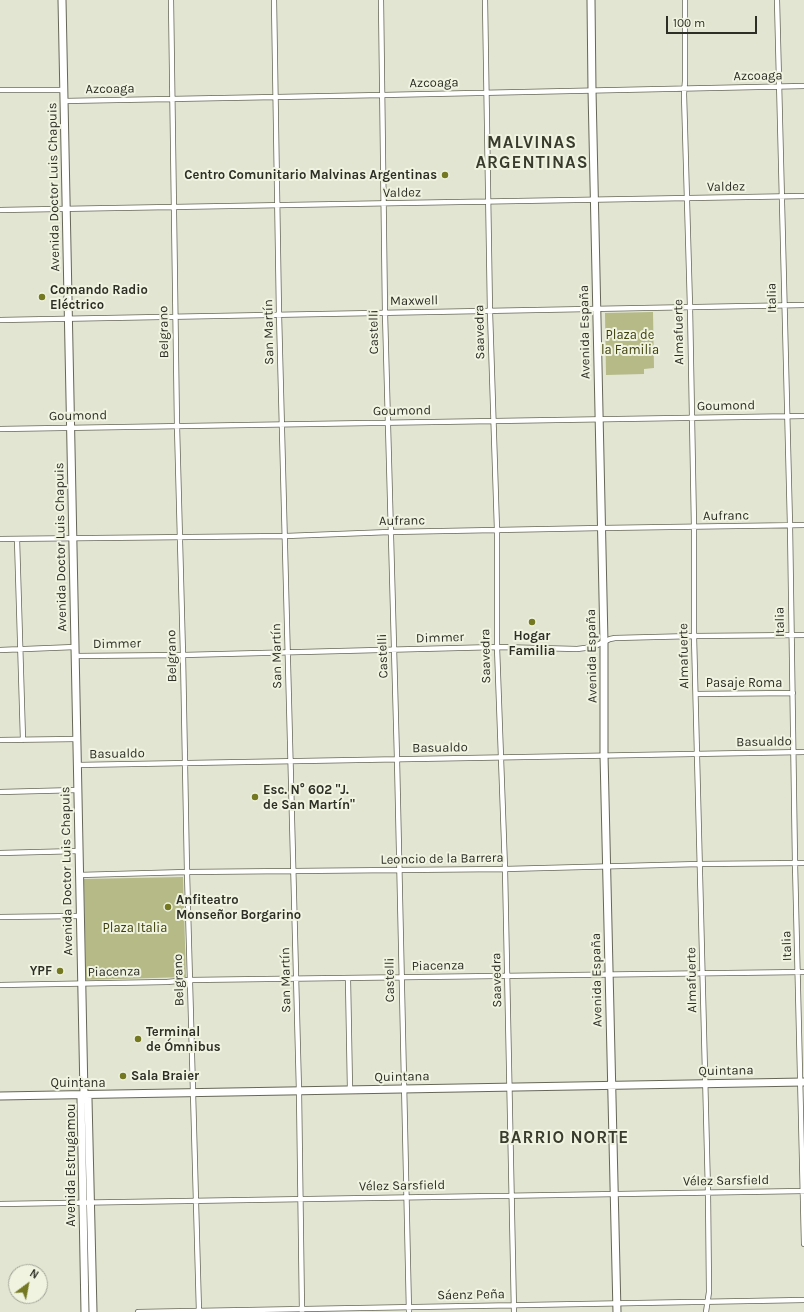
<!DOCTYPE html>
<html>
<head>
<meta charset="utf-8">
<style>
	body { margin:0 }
	#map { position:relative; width:804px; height:1312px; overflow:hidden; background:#e3e5d3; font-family:Karla,sans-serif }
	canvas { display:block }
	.north { position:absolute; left:8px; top:1264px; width:40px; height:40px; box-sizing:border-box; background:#f0f3e0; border:1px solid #a2a496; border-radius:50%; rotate:32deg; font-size:11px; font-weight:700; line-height:16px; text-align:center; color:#2d2e26 }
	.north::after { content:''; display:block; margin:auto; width:14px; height:18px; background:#737821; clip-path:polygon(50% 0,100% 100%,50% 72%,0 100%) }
	.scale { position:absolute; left:666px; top:16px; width:91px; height:18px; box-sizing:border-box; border:2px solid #2d2e26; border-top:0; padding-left:5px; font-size:12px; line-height:14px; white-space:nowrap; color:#2d2e26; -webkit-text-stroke:3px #f0f3e0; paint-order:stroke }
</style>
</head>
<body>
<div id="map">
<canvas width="804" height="1312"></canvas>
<div class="north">N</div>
<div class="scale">100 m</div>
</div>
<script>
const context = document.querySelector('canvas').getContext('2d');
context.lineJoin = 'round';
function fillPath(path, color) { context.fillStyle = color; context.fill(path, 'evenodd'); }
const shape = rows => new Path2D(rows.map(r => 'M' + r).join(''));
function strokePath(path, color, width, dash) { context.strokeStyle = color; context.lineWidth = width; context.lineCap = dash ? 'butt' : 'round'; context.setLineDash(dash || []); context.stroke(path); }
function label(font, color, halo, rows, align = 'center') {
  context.font = font + ' Karla,sans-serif'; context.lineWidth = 4; context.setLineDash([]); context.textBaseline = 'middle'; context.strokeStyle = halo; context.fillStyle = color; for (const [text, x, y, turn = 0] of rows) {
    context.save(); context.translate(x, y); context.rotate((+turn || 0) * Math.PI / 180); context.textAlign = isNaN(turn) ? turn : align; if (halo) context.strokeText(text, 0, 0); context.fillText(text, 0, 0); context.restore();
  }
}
fillPath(shape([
	[653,312,654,368,644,369,644,374,606,375,605,313],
	[183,877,186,977,86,980,84,879]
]), '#b5ba87');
const minor = shape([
	[171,0,177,426,183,655,187,872,199,1312],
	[274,0,279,314,299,1091,302,1312],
	[381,0,385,313,397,759,409,1312],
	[485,0,490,312,497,530,497,647,505,869,514,1312],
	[685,0,685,81,684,94,690,307,694,527,694,636,708,1192,709,1292,706,1312],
	[777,0,790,525,795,863,804,1244],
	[0,90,64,90],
	[64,101,383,95,804,86],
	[0,210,804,196],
	[0,320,804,305],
	[0,429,804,416],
	[0,539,286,536,390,532,602,528,804,525],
	[17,539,23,740],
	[0,650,75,647],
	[75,656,183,655,497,647,577,649,593,647,610,639,615,638,694,636,804,635],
	[696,694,793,693],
	[0,740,77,739],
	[77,765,804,752],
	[0,792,78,790],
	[0,853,79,851],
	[79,875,187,872,505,869,700,864,804,863],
	[0,917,80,916],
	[348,979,350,1090],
	[0,985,167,982,189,980,804,972],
	[0,1204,804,1191],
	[138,1312,804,1300]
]);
const secondary = shape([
	[62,0,84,1094,81,1099,85,1312],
	[591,0,592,90,604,642,604,755,617,1312],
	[84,1094,88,1099,93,1312],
	[0,1096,804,1082]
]);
strokePath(minor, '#666757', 6);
strokePath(secondary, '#666757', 9);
strokePath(minor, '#fff', 4.5);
strokePath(secondary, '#fff', 7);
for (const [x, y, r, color] of [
	[445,175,4,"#737821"],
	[42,297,4,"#737821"],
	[532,622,4,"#737821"],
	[255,797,4,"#737821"],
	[168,907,4,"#737821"],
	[60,971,4,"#737821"],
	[138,1039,4,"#737821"],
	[123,1076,4,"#737821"]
]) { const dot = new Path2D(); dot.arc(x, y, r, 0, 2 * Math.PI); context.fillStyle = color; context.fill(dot); strokePath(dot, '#f0f3e0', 1.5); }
label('13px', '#2d2e26', '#f0f3e0', [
	["Azcoaga",758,76,-1],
	["Azcoaga",434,83,-1],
	["Azcoaga",110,89,-1],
	["Avenida Doctor Luis Chapuis",54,187,-91],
	["Valdez",726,187,-1],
	["Valdez",402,193,-1],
	["Italia",772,298,-91],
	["Maxwell",414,301,-1],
	["Belgrano",164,332,-91],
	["San Martín",269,332,-91],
	["Castelli",374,332,-91],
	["Saavedra",480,332,-91],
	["Avenida España",585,332,-91],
	["Almafuerte",679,332,-91],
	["Goumond",726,406,-1],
	["Goumond",402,411,-1],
	["Goumond",78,416,-1],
	["Aufranc",726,516,-1],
	["Aufranc",402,521,-1],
	["Avenida Doctor Luis Chapuis",61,547,-91],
	["Italia",780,622,-91],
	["Dimmer",440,638,-2],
	["Dimmer",117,644,-1],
	["Belgrano",172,656,-91],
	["San Martín",277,656,-91],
	["Castelli",383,656,-92],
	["Saavedra",486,656,-91],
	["Avenida España",592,656,-91],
	["Almafuerte",684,656,-91],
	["Pasaje Roma",744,683],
	["Basualdo",764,742,-1],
	["Basualdo",440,748,-1],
	["Basualdo",117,754,-1],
	["Leoncio de la Barrera",442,859,-1],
	["Avenida Doctor Luis Chapuis",67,871,-91],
	["Italia",787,946,-92],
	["Piacenza",438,966,-1],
	["Piacenza",114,972,-1],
	["Belgrano",179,980,-92],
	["San Martín",286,980,-91],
	["Castelli",390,980,-91],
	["Saavedra",497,980,-91],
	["Avenida España",597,980,-91],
	["Almafuerte",692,980,-91],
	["Quintana",726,1071,-1],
	["Quintana",402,1077,-1],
	["Quintana",78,1083],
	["Avenida Estrugamou",71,1165,-90],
	["Vélez Sarsfield",726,1181,-1],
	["Vélez Sarsfield",402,1186,-1],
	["Sáenz Peña",471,1295,-1]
]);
label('bold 13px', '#2d2e26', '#f0f3e0', [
	["Centro Comunitario Malvinas Argentinas",437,175,"right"],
	["Comando Radio",50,290],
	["Eléctrico",50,305],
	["Hogar",532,636,"center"],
	["Familia",532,651,"center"],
	["Esc. N° 602 \"J.",263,790],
	["de San Martín\"",263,805],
	["Anfiteatro",176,900],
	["Monseñor Borgarino",176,915],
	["YPF",52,971,"right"],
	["Terminal",146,1032],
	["de Ómnibus",146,1047],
	["Sala Braier",131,1076]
], 'left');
label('13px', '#3c3f08', '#f0f3e0', [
	["Plaza de",630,335],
	["la Familia",630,350],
	["Plaza Italia",135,928]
]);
context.letterSpacing = '1px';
label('bold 17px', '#393b2c', '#f0f3e0', [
	["MALVINAS",532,143],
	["ARGENTINAS",532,163],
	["BARRIO NORTE",564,1138]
]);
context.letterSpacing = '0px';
</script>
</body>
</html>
